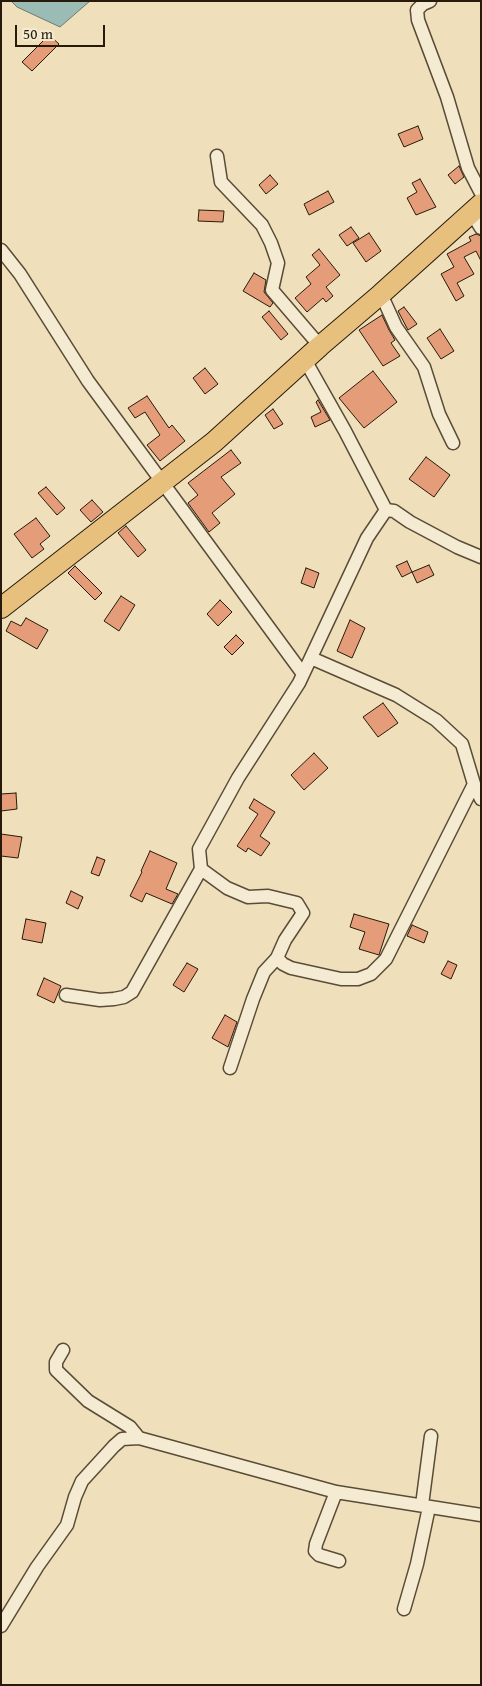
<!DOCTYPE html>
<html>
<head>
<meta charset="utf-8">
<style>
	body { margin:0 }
	#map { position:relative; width:482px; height:1686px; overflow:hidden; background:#efe0bb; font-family:"Gentium Book Plus",serif }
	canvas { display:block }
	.frame { position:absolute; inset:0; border:2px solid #271a0b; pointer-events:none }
	.scale { position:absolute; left:15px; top:25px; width:90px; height:22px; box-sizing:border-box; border:2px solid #271a0b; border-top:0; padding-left:6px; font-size:15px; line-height:18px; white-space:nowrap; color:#271a0b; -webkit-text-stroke:4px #f5ebd3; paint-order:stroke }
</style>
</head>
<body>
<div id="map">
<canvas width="482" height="1686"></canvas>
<div class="frame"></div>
<div class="scale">50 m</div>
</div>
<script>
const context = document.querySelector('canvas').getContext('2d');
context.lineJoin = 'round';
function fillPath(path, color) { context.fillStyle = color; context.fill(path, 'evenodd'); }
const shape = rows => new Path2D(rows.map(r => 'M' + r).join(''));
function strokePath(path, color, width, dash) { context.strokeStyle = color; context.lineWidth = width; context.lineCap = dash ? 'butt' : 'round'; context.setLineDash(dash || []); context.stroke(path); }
const water = shape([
	[11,1,90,1,60,27,17,7,11,1]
]);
fillPath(water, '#9abcb4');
strokePath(water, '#6c7b70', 1);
const building = shape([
	[49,35,59,44,32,71,22,62,49,35],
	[418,126,423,139,404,147,398,134,418,126],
	[459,166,464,177,455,184,448,175,459,166],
	[270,175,278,184,266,194,259,185,270,175],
	[420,179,436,207,416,215,407,198,417,192,412,183,420,179],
	[328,191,334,202,309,215,304,204,328,191],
	[199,210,224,211,223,222,198,221,199,210],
	[351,227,359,238,347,246,339,235,351,227],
	[369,233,381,251,366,262,353,243,369,233],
	[476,234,481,236,481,261,476,251,464,257,474,274,457,283,464,296,456,301,441,274,454,267,447,254,471,241,469,237,476,234],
	[319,249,340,275,326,287,333,296,326,302,323,298,307,312,295,298,311,284,306,277,320,265,312,255,319,249],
	[254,273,266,280,264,292,273,303,270,307,243,291,254,273],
	[404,307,417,324,408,330,398,311,404,307],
	[269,311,288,334,281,340,262,317,269,311],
	[382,315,389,330,395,340,391,343,400,356,383,366,359,330,382,315],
	[440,329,454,351,441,359,427,338,440,329],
	[205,368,218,384,205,394,193,378,205,368],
	[373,371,397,402,364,428,339,398,373,371],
	[147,396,169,428,172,425,185,441,160,461,147,445,160,435,145,412,135,418,128,408,147,396],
	[318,400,330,420,315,427,311,417,321,412,316,402,318,400],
	[273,409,283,424,274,429,265,415,273,409],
	[231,450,241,463,221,477,235,494,212,513,220,523,209,532,188,503,198,495,188,483,231,450],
	[426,457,450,475,434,497,409,479,426,457],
	[46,487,65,508,57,515,38,493,46,487],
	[92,500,103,512,91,522,80,510,92,500],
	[36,518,50,536,40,544,44,549,32,558,14,534,36,518],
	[126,526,146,550,138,557,118,533,126,526],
	[407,561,412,572,402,577,396,566,407,561],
	[429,565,434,575,417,583,412,572,429,565],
	[75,566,102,593,95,600,68,573,75,566],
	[306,568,319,573,314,588,301,583,306,568],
	[121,596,135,605,119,631,104,621,121,596],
	[220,600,232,612,218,626,207,614,220,600],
	[26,618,48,630,37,649,6,631,11,621,21,626,26,618],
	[350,620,365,628,352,658,337,651,350,620],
	[236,635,244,643,232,655,224,647,236,635],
	[383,703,398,723,378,737,363,717,383,703],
	[314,753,328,768,304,790,291,775,314,753],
	[16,793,17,809,1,811,1,794,16,793],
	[254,799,275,812,260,836,270,843,261,856,248,848,246,852,237,846,258,814,249,808,254,799],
	[1,834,22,837,18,858,1,856,1,834],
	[150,851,177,863,166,889,178,894,172,904,146,893,142,902,130,896,142,872,141,871,150,851],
	[97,857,105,860,99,876,91,873,97,857],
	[71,891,83,897,78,909,66,903,71,891],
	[354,914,389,924,379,955,359,949,365,932,350,927,354,914],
	[26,919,46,923,42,943,22,939,26,919],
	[412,925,428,932,424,943,407,936,412,925],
	[448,961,457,965,451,979,441,974,448,961],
	[187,963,198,969,184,992,173,985,187,963],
	[44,978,61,986,54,1003,37,995,44,978],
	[225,1015,237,1022,228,1047,212,1038,225,1015]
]);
fillPath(building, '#e59d79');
strokePath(building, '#271a0b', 1);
const minor = shape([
	[430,1,423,4,417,10,418,20,447,97,468,168,481,193],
	[217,156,221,182,262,225,271,243,278,263,272,290,320,346],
	[471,212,481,228],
	[1,250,20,274,88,381,303,674],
	[381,294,396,327,424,367,439,414,453,443],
	[305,360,345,431,386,510],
	[311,658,396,695,436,720,462,744,474,784,481,799],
	[201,869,227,888,248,897,268,896,297,903,303,913,285,940,277,958,264,972,253,999,230,1068],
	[277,958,283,964,291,968,341,979,358,979,371,974,386,959,474,784],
	[66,995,100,1000,114,999,124,997,132,992,201,869,199,849,238,778,299,683,367,538,386,510,394,511,410,522,457,547,481,557],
	[63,1350,56,1362,56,1370,88,1401,130,1427,139,1438],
	[336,1492,316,1544,315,1551,319,1555,339,1561],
	[422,1505,431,1436],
	[404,1609,417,1564,429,1507],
	[1,1626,37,1567,67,1525,75,1497,82,1481,114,1446,122,1439,139,1438,336,1492,481,1515]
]);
const primary = shape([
	[1,608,214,442,320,346,381,294,481,204]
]);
strokePath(minor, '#594c37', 15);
strokePath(primary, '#271a0b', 22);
strokePath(minor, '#f5ebd3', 12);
strokePath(primary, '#e8c07e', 20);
</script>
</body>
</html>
